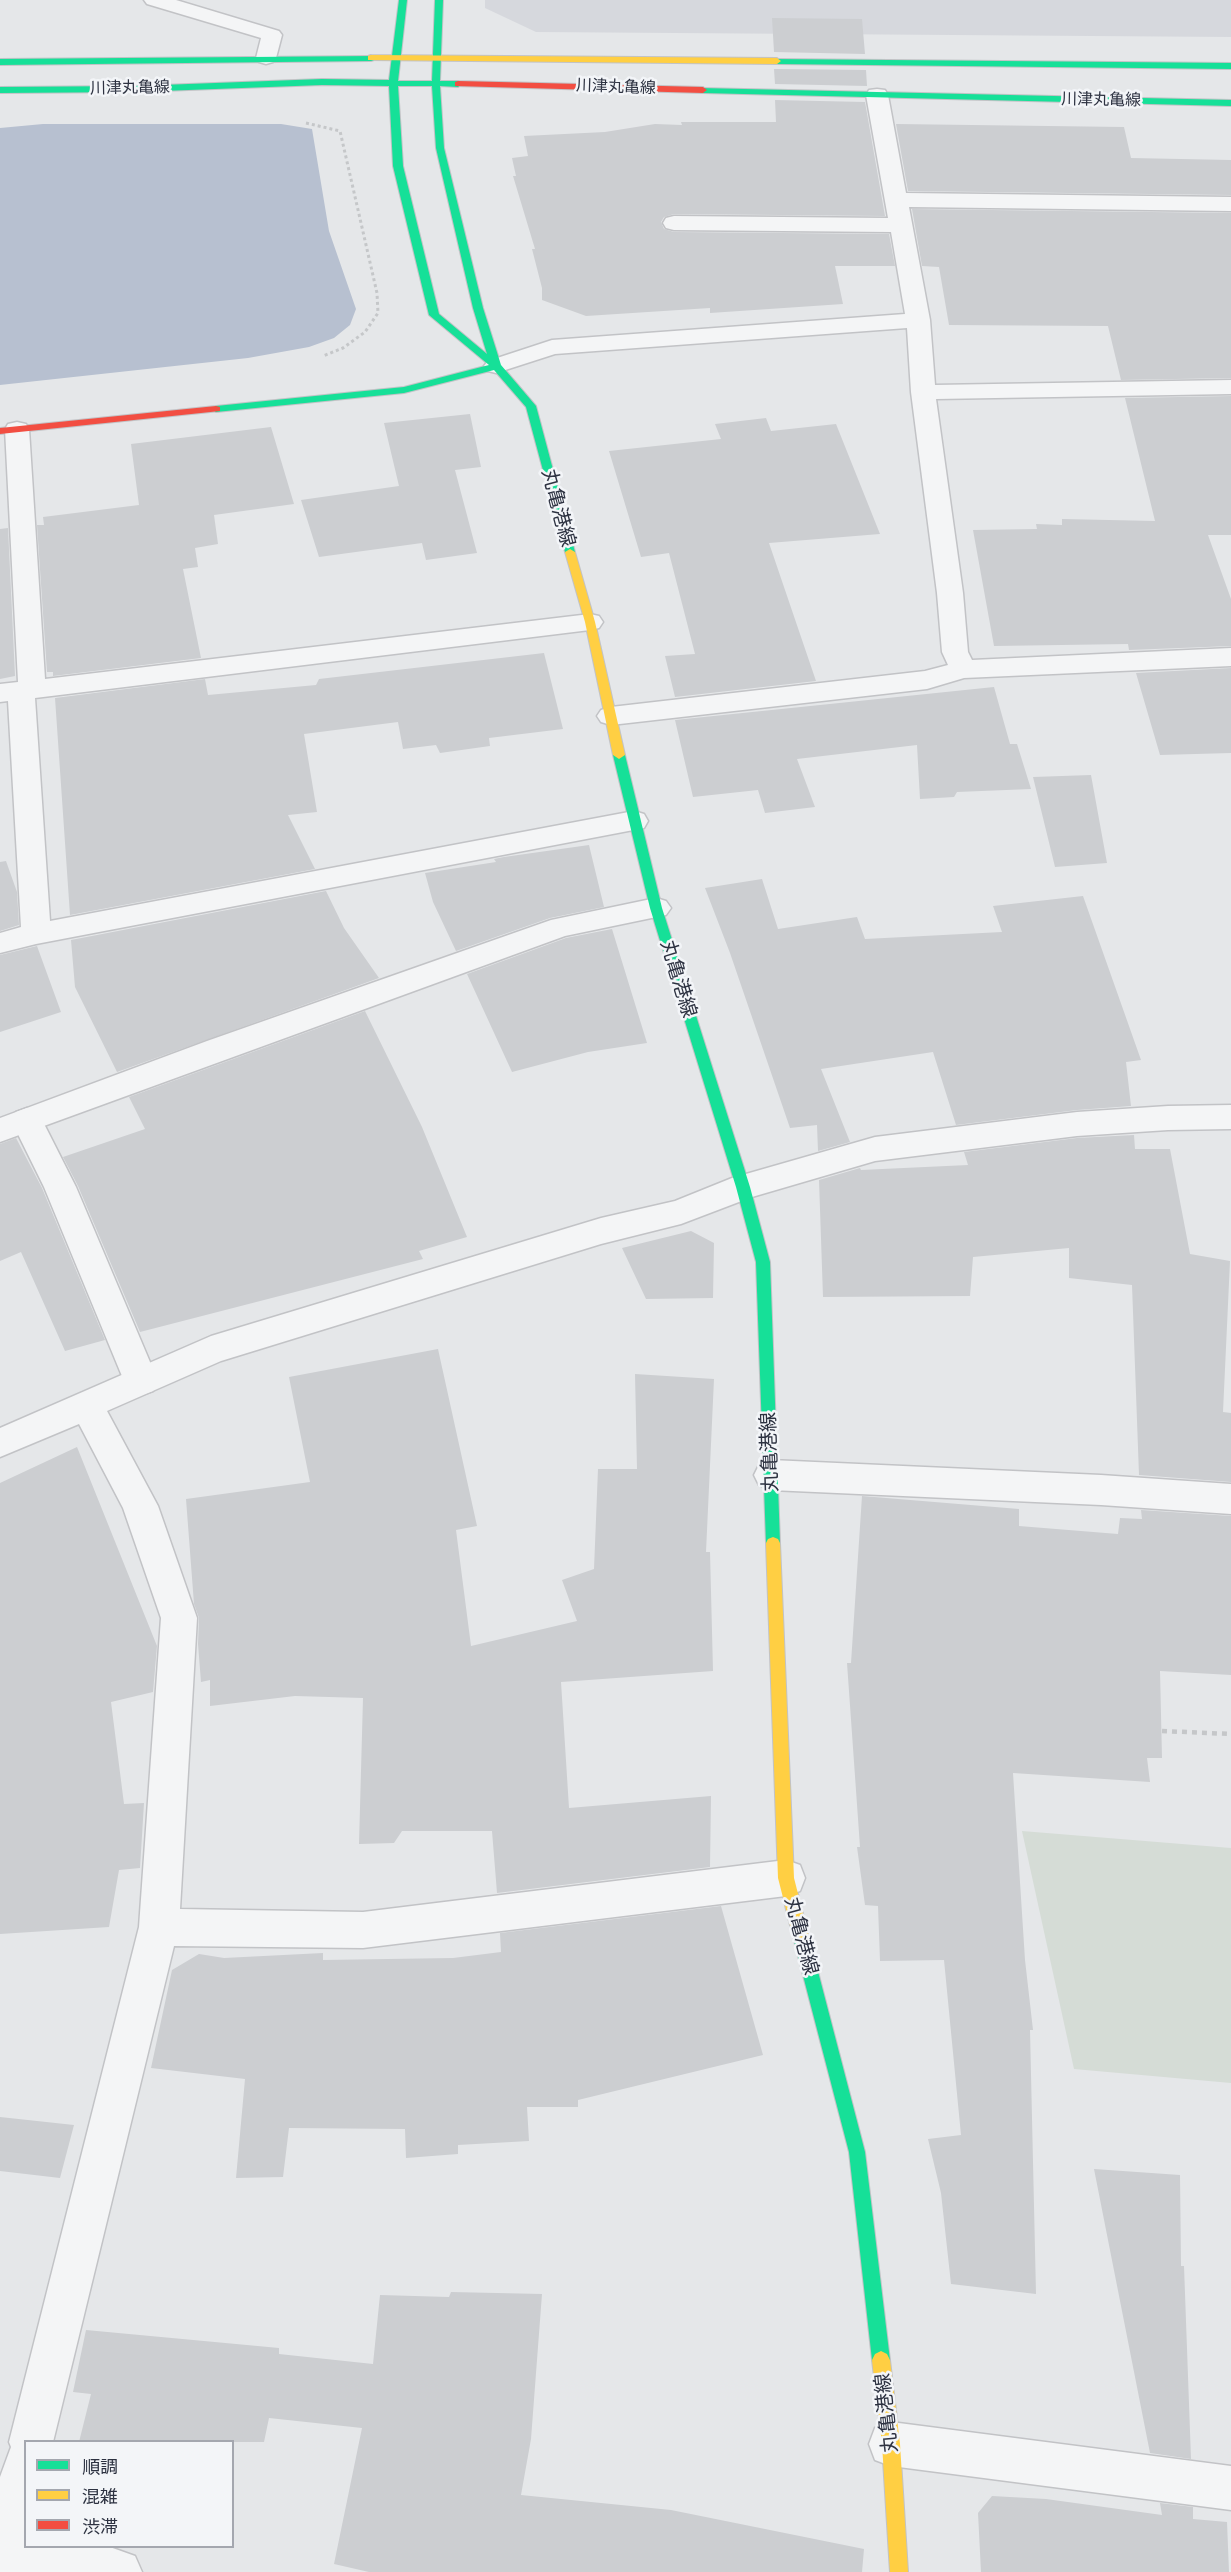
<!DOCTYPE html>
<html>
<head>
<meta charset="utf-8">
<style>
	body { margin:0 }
	#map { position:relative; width:1231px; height:2572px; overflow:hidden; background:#e5e7e9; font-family:"Work Sans","Noto Sans JP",sans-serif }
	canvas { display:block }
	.legend { position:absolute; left:24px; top:2440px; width:210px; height:108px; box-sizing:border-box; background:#f3f5f8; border:2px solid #a4a7af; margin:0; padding:8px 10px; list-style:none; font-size:18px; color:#2d3241 }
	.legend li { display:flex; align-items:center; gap:12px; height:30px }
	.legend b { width:30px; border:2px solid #a4a7af }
</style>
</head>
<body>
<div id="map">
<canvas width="1231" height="2572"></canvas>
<ul class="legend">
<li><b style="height:8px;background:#16e098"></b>順調</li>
<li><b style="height:8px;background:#ffcf43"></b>混雑</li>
<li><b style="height:8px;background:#f24e42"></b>渋滞</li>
</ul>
</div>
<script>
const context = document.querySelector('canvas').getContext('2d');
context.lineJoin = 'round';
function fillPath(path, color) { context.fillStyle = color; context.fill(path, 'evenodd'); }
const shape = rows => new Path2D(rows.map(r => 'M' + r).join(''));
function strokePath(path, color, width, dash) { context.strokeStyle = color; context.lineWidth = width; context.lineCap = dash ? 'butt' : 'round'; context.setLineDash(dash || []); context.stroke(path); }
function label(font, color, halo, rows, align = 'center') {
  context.font = font + ' "Work Sans","Noto Sans JP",sans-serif'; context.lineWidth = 5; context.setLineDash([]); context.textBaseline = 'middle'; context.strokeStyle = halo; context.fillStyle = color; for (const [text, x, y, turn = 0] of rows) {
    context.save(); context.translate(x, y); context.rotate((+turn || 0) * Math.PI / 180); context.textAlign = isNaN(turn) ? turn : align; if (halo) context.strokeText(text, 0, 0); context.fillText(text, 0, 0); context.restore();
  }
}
fillPath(shape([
	[485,0,1231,0,1231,37,536,32,485,8]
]), '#d6d8dd');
fillPath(shape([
	[1022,1831,1231,1848,1231,2083,1074,2069]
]), '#d5dcd6');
fillPath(shape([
	[43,124,281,124,312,129,329,231,356,309,350,325,334,338,309,347,248,358,0,385,0,128]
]), '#b7c0d0');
fillPath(shape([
	[772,18,862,19,865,54,774,52],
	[774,69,866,70,867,86,775,84],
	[775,100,865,102,885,216,674,214,664,217,661,222,664,229,674,232,889,234,895,266,835,266,843,304,710,313,710,308,586,316,542,300,542,288,532,249,535,249,513,176,516,176,512,158,528,156,524,136,605,132,655,124,682,125,681,122,776,122],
	[896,124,1124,127,1131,158,1231,160,1231,195,908,191],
	[912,209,1231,213,1231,378,1121,380,1108,326,949,325,939,267,922,266],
	[1231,396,1231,535,1208,535,1231,599,1231,646,1129,650,1128,644,994,646,973,530,1037,529,1036,524,1062,525,1062,519,1155,521,1125,398],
	[470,414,481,467,455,470,477,553,426,560,422,543,319,557,301,500,399,486,384,423],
	[766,418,771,431,836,424,880,534,769,543,816,681,675,697,665,656,695,654,669,553,641,557,609,451,721,439,715,424],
	[271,427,294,504,214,515,218,544,195,548,198,567,183,569,201,658,53,676,53,672,47,672,37,525,44,525,43,517,139,505,131,444],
	[8,528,15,676,0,679,0,529],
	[544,653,563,729,489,738,490,746,440,753,436,745,403,749,398,722,304,734,317,812,288,815,315,869,70,915,55,698,205,679,208,695,316,685,319,679],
	[1231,668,1231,753,1160,755,1136,673],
	[994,687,1010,744,1017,744,1031,789,957,792,954,797,920,799,917,745,797,759,815,807,765,813,758,790,693,797,675,720],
	[1091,775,1107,863,1055,867,1033,777],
	[589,845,604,907,550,918,456,951,433,902,425,873,496,862,494,859,504,857],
	[6,861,17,892,19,925,0,931,0,862],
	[762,879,778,929,857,917,865,939,1002,932,993,906,1083,896,1141,1060,1126,1062,1131,1106,1077,1110,956,1125,933,1052,821,1069,850,1142,818,1151,817,1125,790,1128,730,953,705,888],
	[326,891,344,928,379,978,117,1072,75,987,71,940],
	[612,929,647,1043,588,1052,512,1072,467,974,566,938],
	[37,946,61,1012,0,1032,0,955],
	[365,1011,422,1127,467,1237,419,1251,423,1259,140,1332,78,1186,63,1157,145,1129,129,1097],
	[1134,1135,1135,1149,1170,1149,1190,1254,1230,1261,1223,1412,1231,1413,1231,1482,1139,1475,1132,1285,1069,1278,1069,1248,973,1257,970,1296,823,1297,819,1180,860,1168,861,1170,968,1165,964,1152,1077,1138],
	[16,1138,42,1188,105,1340,65,1351,21,1252,0,1261,0,1144],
	[691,1231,714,1243,713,1298,646,1299,622,1248],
	[438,1349,477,1526,456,1530,471,1646,577,1621,562,1580,594,1569,598,1469,637,1469,635,1374,714,1379,706,1552,710,1552,713,1671,561,1682,569,1808,711,1796,710,1867,497,1893,492,1831,402,1831,394,1843,359,1844,363,1698,295,1696,210,1706,210,1680,201,1682,198,1644,199,1618,194,1604,186,1499,310,1482,289,1377],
	[77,1447,157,1646,153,1692,111,1702,124,1804,144,1803,140,1868,119,1870,109,1927,0,1934,0,1483],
	[862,1496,1019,1509,1019,1526,1118,1534,1120,1518,1142,1519,1141,1510,1231,1516,1231,1675,1160,1671,1162,1758,1147,1758,1150,1782,1013,1773,1025,1960,1033,2030,1030,2030,1036,2294,951,2284,941,2193,928,2139,961,2135,944,1960,880,1961,878,1906,865,1905,857,1847,860,1847,847,1663,851,1663],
	[721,1906,763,2055,578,2100,578,2107,527,2107,529,2141,458,2145,458,2154,406,2158,405,2129,289,2128,283,2177,236,2178,245,2079,151,2068,172,1970,199,1954,224,1958,323,1953,323,1960,453,1958,501,1952,500,1933],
	[0,2117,74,2125,60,2178,0,2171],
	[1094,2169,1180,2175,1181,2266,1184,2266,1191,2459,1150,2453],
	[451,2292,542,2294,531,2439,521,2495,671,2510,864,2549,862,2572,369,2572,334,2564,362,2428,269,2418,264,2442,79,2442,91,2394,73,2392,86,2330,279,2348,279,2354,373,2364,380,2295,449,2297],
	[992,2496,1046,2499,1162,2515,1160,2503,1193,2507,1193,2519,1227,2522,1229,2572,981,2572,978,2513]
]), '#ccced1');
const lane = shape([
	[27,1108,38,1112,76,1187,158,1381,153,1391,141,1395,129,1391,124,1381,44,1187,11,1120,16,1112,27,1108],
	[771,1460,1101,1475,1231,1484,1231,1514,1101,1505,771,1490,759,1485,754,1475,759,1465,771,1460]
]);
const street = shape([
	[144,0,176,0,279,31,282,35,276,58,273,62,266,64,259,62,256,58,261,38,147,4,144,0],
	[877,89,885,90,888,95,906,193,1231,197,1231,211,909,207,930,320,935,385,1231,380,1231,394,936,399,963,593,968,652,972,660,1231,648,1231,666,964,678,927,689,611,725,601,722,597,716,601,710,611,707,925,671,948,665,942,652,937,593,911,392,907,328,555,354,496,373,488,371,484,366,488,361,552,340,905,314,891,232,674,230,666,228,663,223,666,218,674,216,888,218,866,95,869,90,877,89],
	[17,422,26,424,29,429,45,679,590,614,599,616,603,622,599,628,590,630,35,698,50,921,634,811,644,814,648,821,644,828,36,944,0,953,0,933,21,927,8,701,0,702,0,684,18,682,5,429,8,424,17,422],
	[656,898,666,901,671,908,666,915,565,936,0,1142,0,1118,207,1041,551,920,656,898],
	[1231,1105,1231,1129,1168,1130,1077,1136,875,1161,752,1197,681,1224,601,1244,221,1361,107,1411,158,1506,197,1618,180,1909,363,1912,786,1860,800,1865,805,1878,800,1891,786,1896,363,1948,174,1946,53,2442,26,2442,26,2546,107,2546,135,2556,142,2572,0,2572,0,2477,11,2447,9,2442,139,1927,161,1618,123,1508,79,1424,0,1457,0,1428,211,1336,601,1218,675,1201,732,1178,875,1137,1077,1112,1168,1106,1231,1105],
	[891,2422,1231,2466,1231,2510,891,2466,875,2460,869,2444,875,2428,891,2422]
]);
const fast = shape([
	[399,0,407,0,398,81,432,81,435,0,443,0,440,81,458,81,462,84,458,87,440,86,444,148,483,308,501,365,536,406,575,552,574,554,570,555,565,552,526,407,494,370,404,393,216,412,211,409,216,406,404,387,489,365,429,315,393,166,389,86,322,85,135,92,0,93,0,87,135,86,322,79,389,80,399,0],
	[398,86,432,86,436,148,473,308,487,354,439,314,403,166,398,86],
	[374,56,374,60,371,61,0,65,0,59,374,56],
	[774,59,1231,63,1231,69,777,64,774,63,774,59],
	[700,88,1231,100,1231,106,703,93,700,92,700,88],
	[619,751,625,755,662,908,750,1187,770,1262,780,1543,778,1547,773,1549,768,1547,766,1543,756,1262,736,1187,650,908,613,755,619,751],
	[801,1929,807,1932,809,1937,865,2152,890,2360,887,2366,881,2369,875,2366,872,2360,849,2152,793,1937,795,1932,801,1929]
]);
const slow = shape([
	[371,55,777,58,781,61,777,64,368,60,368,56,371,55],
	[570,549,575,552,595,622,625,755,619,759,613,755,585,622,565,552,570,549],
	[773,1537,778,1539,780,1543,794,1878,809,1937,807,1942,801,1945,795,1942,793,1937,778,1878,766,1543,768,1539,773,1537],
	[881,2351,887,2354,890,2360,900,2444,908,2572,890,2572,882,2444,872,2360,875,2354,881,2351]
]);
const jam = shape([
	[458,81,703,87,707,90,703,93,455,86,455,82,458,81],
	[216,406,220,407,220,411,0,434,0,428,216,406]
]);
strokePath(lane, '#c2c3c6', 3);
strokePath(street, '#c2c3c6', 3);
strokePath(fast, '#c2c3c6', 2);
strokePath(slow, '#c2c3c6', 2);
strokePath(jam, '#c2c3c6', 2);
strokePath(shape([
	[306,123,340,131,377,293,378,313,365,332,343,348,323,356]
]), '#c5c7c9', 3, [3, 3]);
strokePath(shape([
	[1162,1731,1231,1734]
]), '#c5c7c9', 4.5, [5, 5]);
fillPath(lane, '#f4f5f6');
fillPath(street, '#f4f5f6');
fillPath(fast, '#16e098');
fillPath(slow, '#ffcf43');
fillPath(jam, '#f24e42');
label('16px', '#2d3241', '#f3f5f8', [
	["川津丸亀線",616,87,2],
	["川津丸亀線",130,88,-1],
	["川津丸亀線",1101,100,1]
]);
label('20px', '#2d3241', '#f3f5f8', [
	["丸亀港線",558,508,75],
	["丸亀港線",678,979,73],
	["丸亀港線",770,1452,-92],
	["丸亀港線",801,1936,75],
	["丸亀港線",887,2413,-96]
]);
</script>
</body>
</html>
